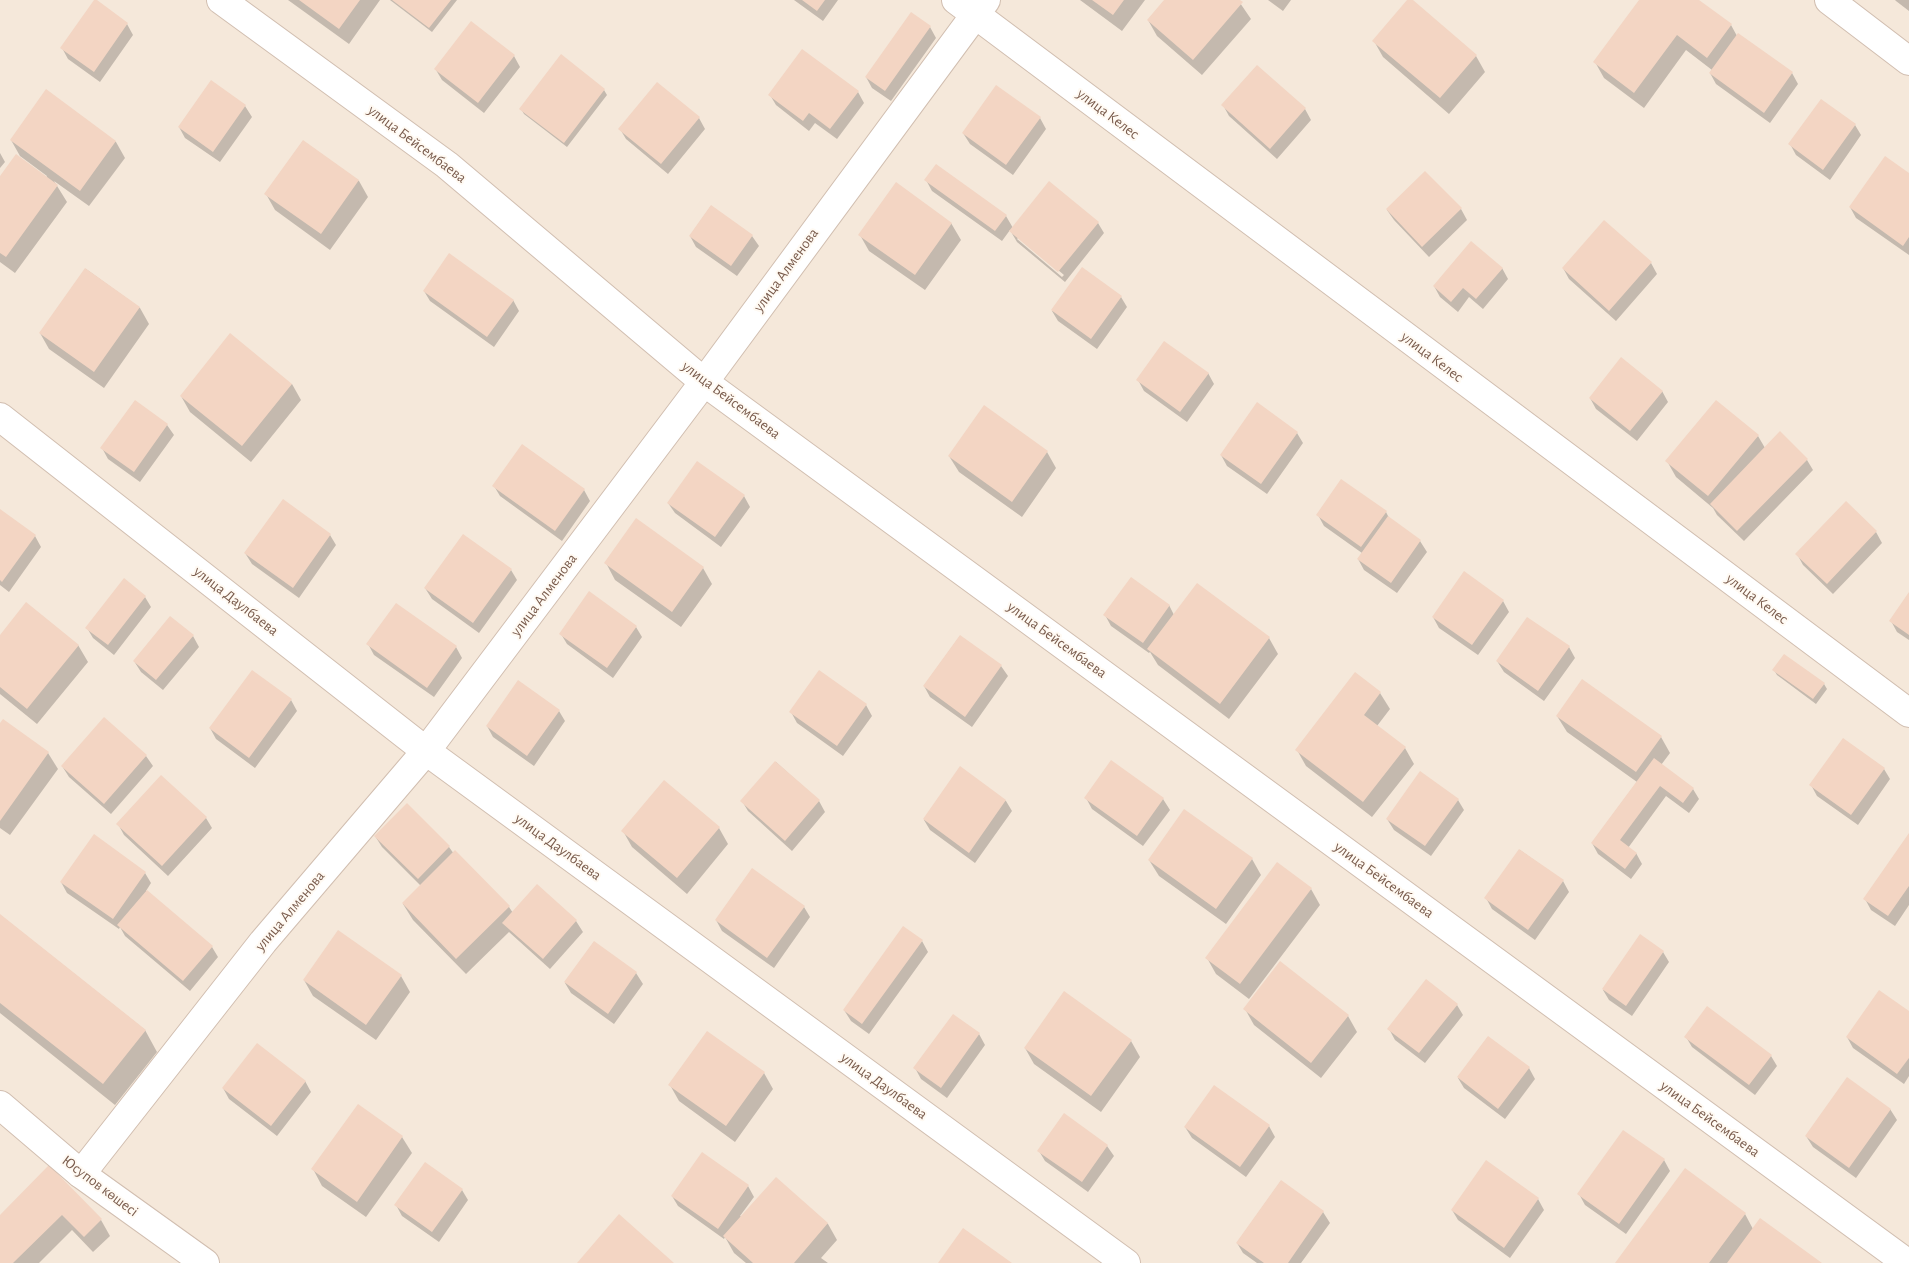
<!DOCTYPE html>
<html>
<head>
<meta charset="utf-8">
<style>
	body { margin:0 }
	canvas { display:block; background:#fdf6ec }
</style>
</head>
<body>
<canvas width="1909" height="1263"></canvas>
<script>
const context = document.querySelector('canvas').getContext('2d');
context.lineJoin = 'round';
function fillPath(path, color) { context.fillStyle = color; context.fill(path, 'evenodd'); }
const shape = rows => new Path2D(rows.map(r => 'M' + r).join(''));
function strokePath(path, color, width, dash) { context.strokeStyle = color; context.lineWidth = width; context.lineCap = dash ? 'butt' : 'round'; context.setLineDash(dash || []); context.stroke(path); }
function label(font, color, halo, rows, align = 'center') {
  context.font = font + ' "Alegreya Sans",sans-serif'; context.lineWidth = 4; context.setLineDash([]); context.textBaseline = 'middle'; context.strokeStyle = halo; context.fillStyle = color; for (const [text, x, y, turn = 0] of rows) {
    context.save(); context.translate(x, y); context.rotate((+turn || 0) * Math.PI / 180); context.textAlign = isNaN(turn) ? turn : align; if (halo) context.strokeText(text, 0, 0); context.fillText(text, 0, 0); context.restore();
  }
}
fillPath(shape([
	[0,0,1909,0,1909,1263,0,1263]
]), '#f5e8da');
fillPath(shape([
	[288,0,380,0,349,44],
	[390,0,457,0,432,32],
	[794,0,838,0,823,21],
	[1080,0,1145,0,1122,31],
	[1165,0,1238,0,1251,19,1202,75,1157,36,1148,20],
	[1268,0,1291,0,1283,11],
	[1409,0,1411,0,1476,56,1485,72,1449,114,1383,57,1374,41],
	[1640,0,1697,0,1731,25,1737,36,1738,34,1792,73,1798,84,1770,123,1716,84,1710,73,1712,70,1686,50,1644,108,1604,78,1595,62],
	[1895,0,1909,0,1909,11,1896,1],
	[472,23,514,56,520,67,484,113,442,80,436,70],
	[127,24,133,35,100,82,68,59,62,48],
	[930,27,936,38,891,101,872,88,866,77],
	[1257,66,1305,109,1311,120,1277,159,1229,116,1223,105],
	[211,82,245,106,252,117,220,162,185,138,179,127],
	[604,90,607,95,567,147,524,114,521,109],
	[46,91,116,142,125,158,89,206,54,181,67,202,15,273,0,262,0,178,46,178,47,176,20,156,11,140],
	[858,92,864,103,837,139,815,123,809,131,776,105,770,95],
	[699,118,705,129,668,174,626,139,620,129],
	[1040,118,1046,129,1013,175,970,144,963,133],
	[1855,125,1861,135,1830,180,1796,155,1790,144],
	[303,141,359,181,368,197,330,250,275,210,266,194],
	[0,153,5,162,0,168],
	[1909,174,1909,255,1856,218,1850,207],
	[926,180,1006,216,1013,228,1098,223,1104,233,1065,282,1017,242,1010,230,1002,241,932,191],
	[1019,237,1064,275,1062,277,1017,239],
	[711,206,752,236,759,246,737,276,696,247,690,236],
	[1461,209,1467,220,1429,257,1394,220,1387,210],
	[1604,222,1651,263,1657,274,1616,321,1569,279,1563,268],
	[951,223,961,240,925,290,869,251,860,235],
	[1502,268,1508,279,1483,309,1469,297,1458,312,1440,297,1434,286],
	[86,269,140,308,149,324,104,388,49,349,40,333],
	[424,291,513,300,519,311,494,347,430,301],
	[1121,297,1127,307,1097,349,1058,321,1052,311],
	[1208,373,1214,384,1187,422,1144,391,1138,380],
	[292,384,301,400,251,462,190,412,181,396],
	[1662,391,1668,402,1637,441,1596,409,1590,398],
	[135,401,167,425,174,435,140,482,108,459,102,448],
	[1297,433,1303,443,1267,494,1227,466,1221,455],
	[1758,436,1765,448,1807,460,1813,470,1744,541,1717,515,1713,508,1676,477,1667,461],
	[1047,452,1056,468,1022,517,959,472,949,456],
	[494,486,584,490,590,501,562,541,500,496],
	[744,496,750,507,721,547,675,513,668,503],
	[0,512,35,536,41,547,9,592,0,585],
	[1386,512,1390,520,1420,541,1427,552,1397,593,1364,570,1358,559,1362,553,1324,526,1318,515],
	[1876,532,1882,543,1833,594,1803,565,1797,554],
	[330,535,336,545,299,598,252,564,245,553],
	[606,563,703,568,712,584,681,627,615,580],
	[511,570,517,580,479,633,432,599,425,588],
	[1909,594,1909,640,1897,632,1891,621],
	[145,597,151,607,114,655,93,638,87,628],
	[1503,601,1509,612,1478,655,1439,628,1433,617],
	[1169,605,1174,615,1269,638,1278,654,1229,719,1158,665,1150,652,1149,653,1111,626,1105,615],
	[636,627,642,637,613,678,567,644,561,634],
	[193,636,199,647,163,690,141,672,134,661],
	[960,636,1001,666,1008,676,972,727,930,697,924,686],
	[0,637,78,645,88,662,37,724,0,694],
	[368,644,456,647,462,658,434,697,374,655],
	[1569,647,1575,658,1544,701,1504,672,1497,661],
	[1774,670,1824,684,1827,689,1816,704,1777,675],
	[1355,674,1380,693,1390,709,1377,726,1405,748,1414,764,1372,817,1306,766,1297,750],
	[291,700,297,711,255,768,216,739,210,728],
	[866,705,872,716,843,756,797,723,791,712],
	[559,711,565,721,534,766,493,737,487,726],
	[1557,716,1661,737,1670,753,1661,765,1693,789,1699,799,1689,813,1666,796,1628,848,1636,853,1642,864,1631,879,1598,854,1592,843,1637,782,1567,732],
	[0,725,48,753,58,769,10,835,0,828],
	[146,756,153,766,111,814,69,777,62,766],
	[776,762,819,801,825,812,792,851,748,811,742,801],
	[1112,762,1163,799,1170,810,1143,846,1092,809,1086,798],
	[960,768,1006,801,1012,811,975,863,930,830,924,820],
	[1884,769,1890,779,1858,825,1817,796,1811,785],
	[1458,800,1464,810,1431,856,1394,830,1387,819],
	[407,804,449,847,454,854,455,852,509,907,513,913,537,886,576,921,583,932,550,969,509,932,466,974,413,920,403,904,421,886,382,847,375,836],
	[206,818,212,828,168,876,124,835,118,824],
	[719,828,728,844,687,894,632,847,623,831],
	[1909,835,1909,905,1895,926,1871,910,1865,899],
	[1520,850,1563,881,1569,892,1535,940,1492,909,1486,898],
	[1252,859,1261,875,1226,924,1159,876,1149,860],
	[145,873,151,883,146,891,212,947,218,957,190,991,125,936,120,927,119,929,67,893,61,882],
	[1311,889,1320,905,1249,999,1216,974,1207,958],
	[804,907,810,917,774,968,722,931,716,920],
	[0,915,145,1030,157,1052,115,1105,0,1013],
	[922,941,928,952,869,1034,851,1021,844,1010],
	[594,942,636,973,643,984,614,1024,571,993,565,983],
	[1663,952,1669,962,1632,1016,1609,1000,1603,990],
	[401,976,410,992,376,1040,313,996,304,980],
	[1457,1005,1463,1015,1425,1063,1395,1040,1389,1029],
	[1245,1009,1348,1016,1357,1032,1321,1078,1254,1025],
	[1909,1013,1909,1076,1904,1084,1853,1048,1847,1037],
	[979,1034,985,1045,947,1098,921,1079,915,1068],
	[1488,1037,1529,1068,1535,1079,1505,1119,1464,1088,1458,1078],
	[1686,1037,1771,1056,1777,1066,1755,1095,1692,1047],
	[1131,1041,1140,1057,1101,1112,1034,1064,1025,1048],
	[764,1073,773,1089,735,1142,679,1101,670,1085],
	[305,1081,311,1092,277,1136,229,1099,223,1088],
	[358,1106,402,1137,412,1153,366,1217,322,1186,313,1169],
	[1890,1109,1897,1120,1856,1178,1813,1147,1806,1136],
	[1064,1115,1107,1146,1114,1156,1088,1192,1045,1161,1039,1151],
	[1269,1126,1275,1137,1246,1177,1192,1138,1185,1127],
	[1664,1160,1670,1171,1626,1234,1585,1205,1579,1194],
	[49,1167,101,1220,110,1236,93,1252,72,1230,39,1263,0,1263,0,1217],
	[776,1179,828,1224,837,1240,821,1258,828,1263,746,1263,734,1253,725,1237,724,1239,678,1206,672,1196,748,1186,754,1197,740,1216,742,1217],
	[1281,1181,1323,1212,1330,1223,1301,1263,1257,1263,1243,1253,1237,1243],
	[462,1190,468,1200,439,1242,402,1216,396,1205],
	[1538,1199,1544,1210,1510,1258,1458,1220,1452,1210],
	[1745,1214,1753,1229,1820,1263,1617,1263]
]), '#0003');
fillPath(shape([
	[94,0,97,0,128,23,94,72,60,48],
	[299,0,360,0,339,29],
	[392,0,451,0,429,28],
	[802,0,825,0,817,11],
	[1092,0,1124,0,1113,15],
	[1164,0,1240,0,1243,2,1193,60,1147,20],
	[1407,0,1413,0,1477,55,1440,98,1372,41],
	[1639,0,1699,0,1732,24,1707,58,1677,35,1634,93,1593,62],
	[911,12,931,26,885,91,865,77],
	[471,21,515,55,478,103,434,69],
	[1738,33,1793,72,1764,113,1709,73],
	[802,49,859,91,830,129,809,113,803,121,768,95],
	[561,54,605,89,564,143,519,109],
	[1257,65,1306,108,1270,149,1221,105],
	[211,80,246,105,213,152,178,127],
	[657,82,700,117,661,164,618,129],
	[996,85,1041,117,1006,165,962,133],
	[46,89,116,141,80,191,10,140],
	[1821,99,1856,124,1823,170,1788,144],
	[303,140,359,180,321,234,264,194],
	[16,154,58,185,6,257,0,253,0,176],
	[1885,156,1909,173,1909,237,1903,246,1849,207],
	[936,164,1007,215,995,231,924,180],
	[1425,171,1462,208,1422,247,1386,209],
	[1049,181,1099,222,1058,272,1009,231],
	[896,182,952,223,915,275,858,235],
	[711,205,753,235,731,266,689,236],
	[1604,220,1652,262,1609,311,1562,268],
	[1471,241,1503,268,1476,299,1463,288,1451,302,1433,286],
	[449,253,514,300,487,337,423,291],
	[1082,267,1122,296,1091,339,1051,310],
	[85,268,140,307,94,372,39,333],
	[230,333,292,384,242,446,180,396],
	[1164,341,1209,373,1180,412,1136,380],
	[1621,357,1663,391,1630,431,1589,398],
	[135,400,168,424,134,472,100,448],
	[1716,400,1759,435,1708,496,1665,461],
	[1257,402,1298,432,1261,484,1220,455],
	[984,405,1048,451,1012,502,948,456],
	[1780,431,1808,459,1737,531,1710,504],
	[522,444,585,489,555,531,492,486],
	[697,461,745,495,715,537,667,503],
	[1341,479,1387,511,1361,547,1316,515],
	[283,499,331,534,293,588,244,553],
	[1846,501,1877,531,1827,584,1795,554],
	[0,509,36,535,2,582,0,580],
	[1388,516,1421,540,1391,583,1357,559],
	[636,518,704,567,672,612,604,563],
	[463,534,512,569,473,623,424,588],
	[1464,571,1504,600,1472,645,1432,617],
	[1131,577,1170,605,1143,643,1103,615],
	[124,578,146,596,108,645,85,628],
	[1197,583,1270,637,1220,704,1147,649],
	[589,591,637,626,607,668,559,634],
	[1909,592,1909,635,1889,621],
	[26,602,79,645,27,709,0,687,0,635],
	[396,603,457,646,427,688,366,644],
	[170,616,194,635,156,680,133,661],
	[1527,617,1570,646,1538,691,1496,661],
	[960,635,1002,665,965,717,923,686],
	[1784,654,1825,683,1813,699,1772,670],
	[252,670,292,699,249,758,209,728],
	[819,670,867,704,837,746,789,712],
	[1355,672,1381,692,1364,715,1406,747,1363,802,1295,750],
	[1582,679,1662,736,1636,772,1556,716],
	[518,680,560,710,527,756,486,726],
	[104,717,147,755,104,804,61,766],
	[3,719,49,752,0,821,0,723],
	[1843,738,1885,768,1851,815,1809,785],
	[1654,758,1694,788,1683,803,1660,786,1620,840,1637,853,1625,869,1591,843],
	[1111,760,1164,798,1137,836,1084,798],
	[775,761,820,800,785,841,740,801],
	[960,766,1006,800,969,853,923,819],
	[1420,771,1459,799,1425,846,1386,819],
	[161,775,207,817,162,866,116,824],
	[664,780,720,827,677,878,621,831],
	[407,803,450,846,418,879,374,836],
	[1184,809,1253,858,1216,909,1148,860],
	[1909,833,1909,886,1888,916,1863,899],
	[94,834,146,872,113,919,60,882],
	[1519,849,1564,880,1528,930,1484,898],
	[455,850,510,906,456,959,402,903],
	[1277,862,1312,888,1240,984,1205,958],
	[752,868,805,906,767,958,715,920],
	[537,884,577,920,543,959,502,923],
	[147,890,213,946,183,981,117,925],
	[0,914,146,1030,103,1084,0,1003],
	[903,926,923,940,862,1024,843,1010],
	[338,930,402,975,366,1025,303,980],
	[1640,934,1664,951,1626,1006,1602,989],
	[594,941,637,972,608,1014,564,982],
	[1280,961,1349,1015,1311,1063,1243,1009],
	[1426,979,1458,1004,1419,1053,1387,1029],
	[1879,990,1909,1011,1909,1058,1897,1074,1846,1037],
	[1064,991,1132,1040,1091,1096,1024,1048],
	[1707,1006,1772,1055,1749,1085,1684,1037],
	[953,1014,980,1033,941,1088,913,1068],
	[707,1031,765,1072,726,1126,668,1085],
	[1488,1036,1530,1067,1498,1109,1457,1077],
	[257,1043,306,1081,271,1126,222,1088],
	[1847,1077,1891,1109,1849,1168,1805,1136],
	[1214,1085,1270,1125,1240,1167,1184,1127],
	[358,1104,403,1136,357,1202,311,1169],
	[1064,1113,1108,1145,1082,1182,1037,1151],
	[1623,1130,1665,1159,1619,1224,1577,1194],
	[702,1152,749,1185,718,1229,671,1196],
	[1486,1160,1539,1198,1504,1248,1451,1210],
	[425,1162,463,1189,432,1232,394,1205],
	[49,1165,102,1219,84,1237,62,1215,13,1263,0,1263,0,1215],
	[1685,1168,1746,1213,1709,1263,1615,1263],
	[776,1177,828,1223,794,1263,753,1263,723,1236],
	[1281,1180,1324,1211,1288,1263,1264,1263,1236,1243],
	[619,1214,674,1263,577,1263],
	[1760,1218,1822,1263,1727,1263],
	[963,1228,1012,1263,938,1263]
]), '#f3d5c3');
const minor = shape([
	[221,0,447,165,704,382,1907,1263],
	[956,0,1909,713],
	[1829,0,1909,61],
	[0,417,426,751,1126,1263],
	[81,1174,263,942,426,751,704,382,986,0]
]);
const tertiary = shape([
	[0,1105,81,1174,205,1263]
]);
strokePath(minor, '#d1beb0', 30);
strokePath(tertiary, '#d1beb0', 30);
strokePath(minor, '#fff', 28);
strokePath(tertiary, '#fff', 28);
label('15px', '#7a5c4d', '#fffaf3', [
	["улица Келес",1108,114,37],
	["улица Бейсембаева",417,144,37],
	["улица Алменова",786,270,-54],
	["улица Келес",1432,357,37],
	["улица Бейсембаева",731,400,37],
	["улица Алменова",544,595,-53],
	["улица Келес",1757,599,37],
	["улица Даулбаева",236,601,38],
	["улица Бейсембаева",1057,640,36],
	["улица Даулбаева",558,847,36],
	["улица Бейсембаева",1384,880,36],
	["улица Алменова",290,911,-50],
	["улица Даулбаева",884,1086,36],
	["улица Бейсембаева",1710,1119,36],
	["Юсупов көшесі",100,1186,37]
]);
</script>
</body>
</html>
